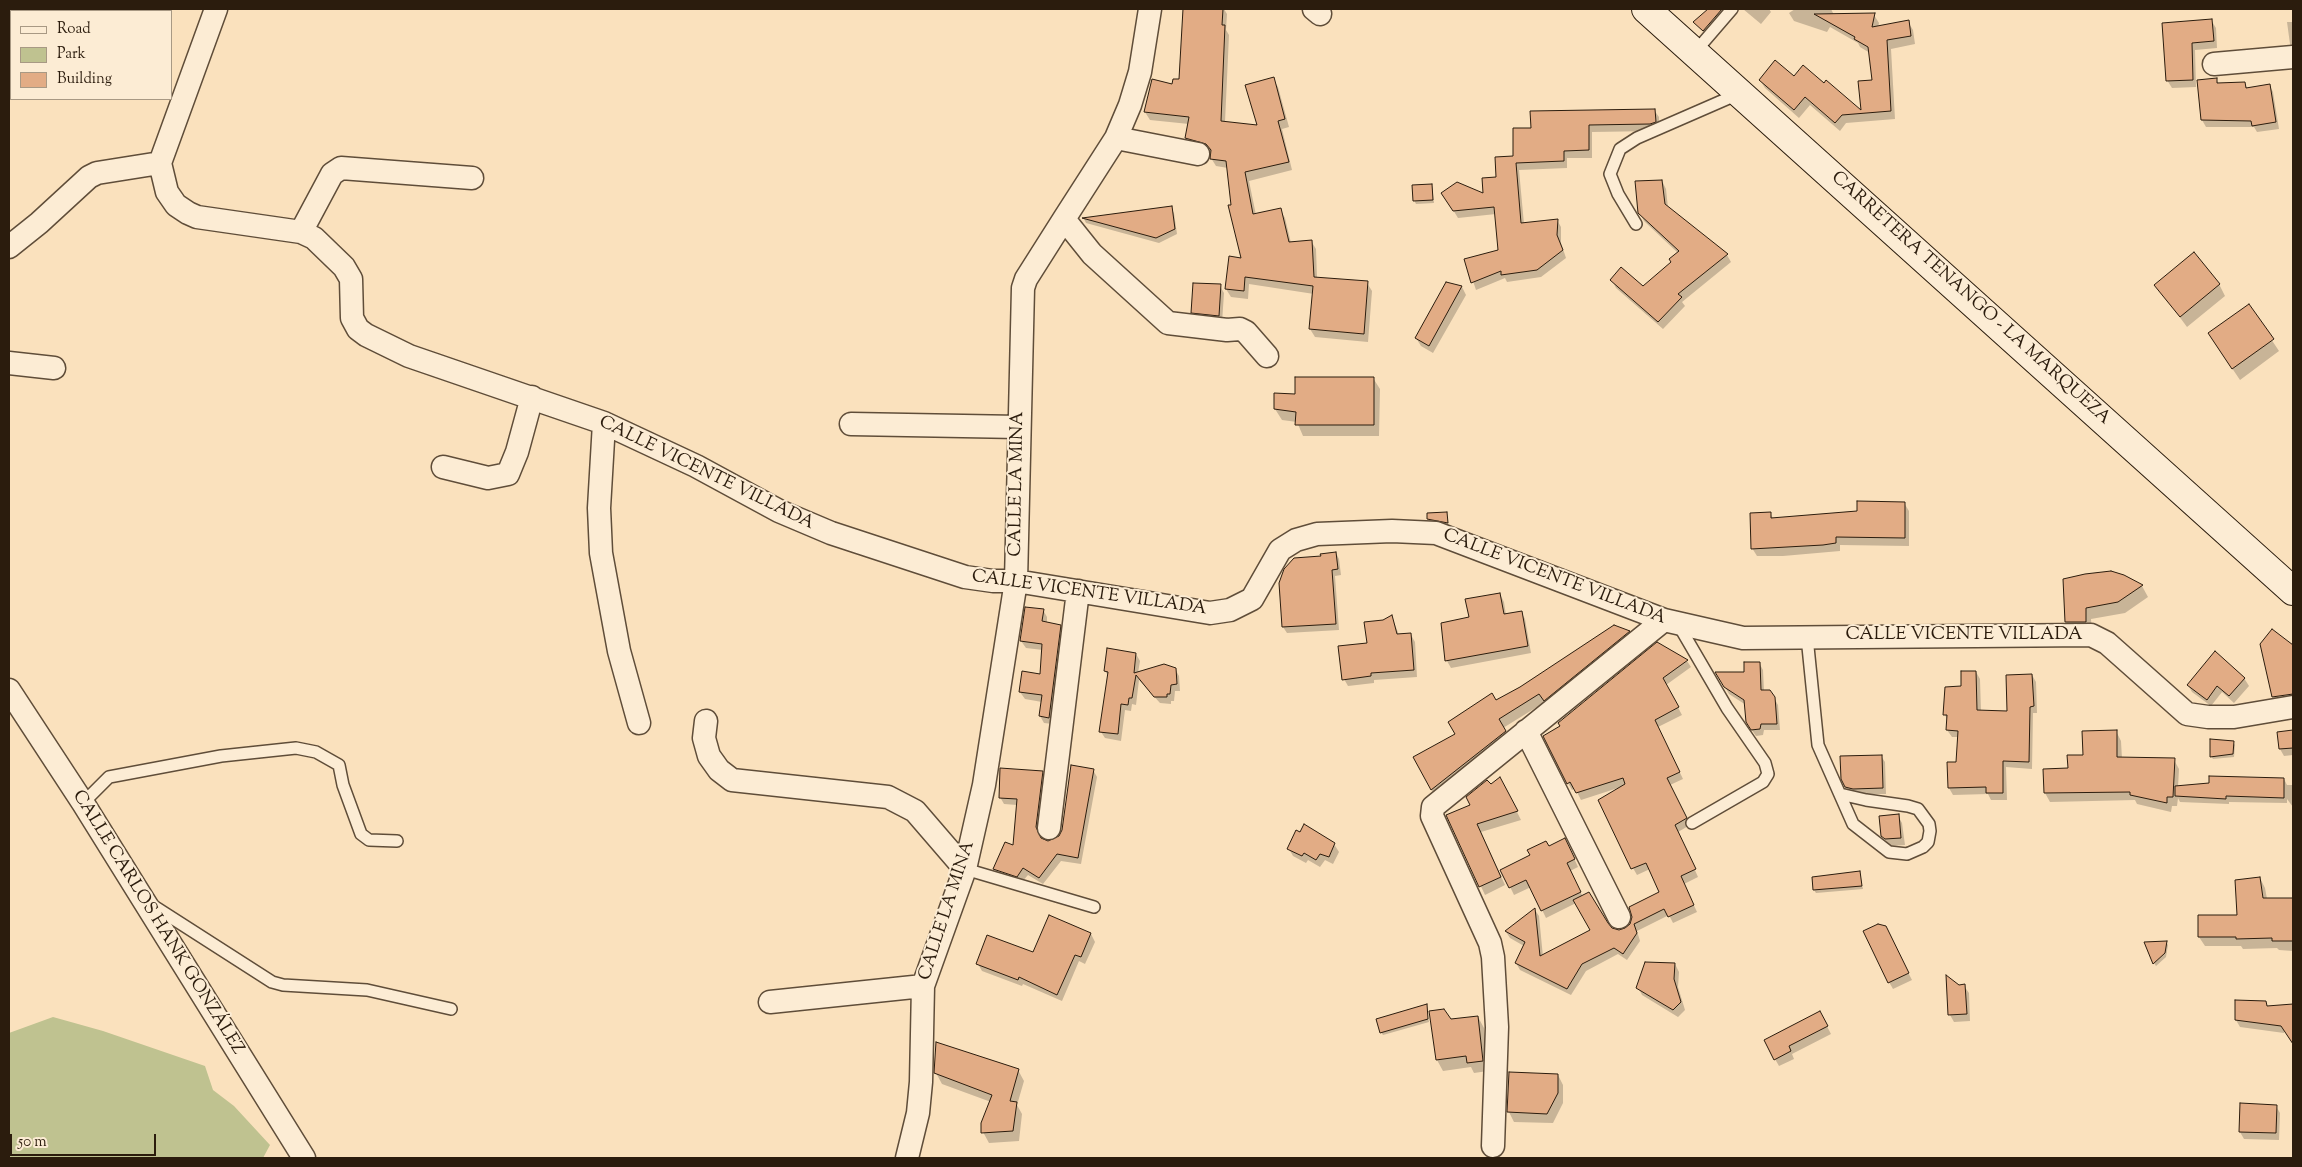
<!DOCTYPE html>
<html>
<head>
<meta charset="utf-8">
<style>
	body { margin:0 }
	#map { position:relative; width:2302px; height:1167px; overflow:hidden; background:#fae1bd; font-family:"Sorts Mill Goudy",serif }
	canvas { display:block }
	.frame { position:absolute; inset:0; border:10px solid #2b1c0d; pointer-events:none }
	.legend { position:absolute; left:10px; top:10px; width:162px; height:90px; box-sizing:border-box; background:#fcecd4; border:1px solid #a89984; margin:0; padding:6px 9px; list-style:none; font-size:15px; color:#2b1c0d }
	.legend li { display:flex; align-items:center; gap:10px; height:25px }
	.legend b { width:25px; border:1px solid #a89984 }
	.scale { position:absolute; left:10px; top:1134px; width:146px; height:22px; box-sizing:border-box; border:2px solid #2b1c0d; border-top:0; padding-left:6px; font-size:15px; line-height:18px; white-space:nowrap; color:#2b1c0d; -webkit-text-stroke:4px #fcecd4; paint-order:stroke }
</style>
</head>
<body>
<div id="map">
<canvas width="2302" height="1167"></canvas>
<div class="frame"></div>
<ul class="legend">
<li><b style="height:6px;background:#fcecd4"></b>Road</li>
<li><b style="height:14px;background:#bfc290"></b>Park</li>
<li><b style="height:14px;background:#e2ac85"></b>Building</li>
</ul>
<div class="scale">50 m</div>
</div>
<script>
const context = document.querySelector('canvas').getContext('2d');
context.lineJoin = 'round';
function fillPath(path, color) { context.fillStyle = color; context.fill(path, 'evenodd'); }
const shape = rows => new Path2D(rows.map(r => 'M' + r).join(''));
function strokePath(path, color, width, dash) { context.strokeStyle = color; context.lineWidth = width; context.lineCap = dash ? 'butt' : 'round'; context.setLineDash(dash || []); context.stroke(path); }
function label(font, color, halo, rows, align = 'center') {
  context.font = font + ' "Sorts Mill Goudy",serif'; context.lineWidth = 4; context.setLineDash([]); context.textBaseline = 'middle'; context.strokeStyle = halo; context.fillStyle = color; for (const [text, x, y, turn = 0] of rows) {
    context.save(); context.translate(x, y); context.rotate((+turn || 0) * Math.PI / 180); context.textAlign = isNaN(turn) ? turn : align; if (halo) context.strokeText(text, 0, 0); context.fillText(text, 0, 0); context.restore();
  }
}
fillPath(shape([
	[53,1017,103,1031,205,1066,213,1090,234,1106,270,1145,263,1158,9,1158,9,1033]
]), '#bfc290');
fillPath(shape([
	[1184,9,1224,9,1227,14,1226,30,1229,35,1225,122,1258,127,1273,79,1278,87,1289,127,1282,129,1292,170,1249,181,1256,215,1280,210,1285,218,1291,243,1311,241,1316,249,1317,278,1367,283,1372,291,1368,342,1315,337,1310,329,1314,294,1249,284,1248,299,1231,297,1226,289,1243,259,1232,206,1228,168,1216,166,1211,158,1212,152,1191,146,1187,138,1189,124,1150,120,1145,112,1180,81],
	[1710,9,1738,9,1730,11,1708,37,1695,22],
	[1743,9,1769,9,1771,12,1761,24],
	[1795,9,1831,9,1834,15,1874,15,1879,23,1878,27,1908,22,1913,30,1915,44,1891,49,1895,119,1846,123,1840,131,1810,105,1799,118,1765,88,1760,80,1795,78,1862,113,1874,81,1870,53,1860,47,1858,43,1830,27,1827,32,1794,21,1789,13],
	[2211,20,2216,28,2217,48,2195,50,2196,87,2172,88,2167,80,2163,24],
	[2287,22,2293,22,2293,50,2290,44],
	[2216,79,2219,84,2244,83,2248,89,2270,86,2273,92,2279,129,2257,132,2254,127,2206,127,2202,120],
	[1654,110,1659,117,1659,129,1655,131,1592,132,1592,158,1567,158,1567,168,1519,170,1524,224,1557,220,1561,227,1561,243,1566,258,1541,277,1507,282,1505,278,1476,290,1466,260,1500,251,1496,214,1458,218,1447,200,1484,195,1514,157,1532,129],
	[1662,181,1666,189,1668,208,1727,255,1731,262,1682,302,1685,306,1663,329,1616,288,1612,280,1643,288,1672,262,1678,253,1644,221,1639,212],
	[1432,185,1434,203,1416,204,1414,200],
	[1171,208,1174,213,1177,234,1159,243,1086,223,1084,219],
	[1447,284,1462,287,1466,295,1433,353,1421,346,1416,338],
	[2219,284,2225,296,2187,327,2156,285],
	[1220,286,1224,293,1222,323,1197,320,1193,312],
	[2249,306,2279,351,2240,380,2209,334],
	[1373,378,1380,389,1379,436,1303,436,1297,422,1282,420,1275,409,1297,396],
	[1904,503,1909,511,1909,546,1840,545,1840,551,1783,556,1757,556,1752,548,1770,513,1774,520,1858,512],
	[1446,513,1449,526,1430,523,1428,519],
	[1336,553,1339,559,1341,575,1335,576,1339,630,1287,633,1283,627,1322,557],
	[2123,576,2142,586,2148,597,2125,613,2091,619,2092,633,2073,633,2066,622],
	[1500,594,1504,602,1506,615,1521,612,1525,619,1531,653,1451,668,1447,661,1442,624,1470,618],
	[1043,610,1047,617,1047,622,1060,626,1064,633,1053,724,1044,723,1040,716,1042,702,1025,699,1020,692,1041,675,1043,650,1026,648,1021,641],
	[1392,617,1399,635,1411,635,1415,642,1417,677,1374,680,1374,683,1348,686,1344,679,1384,621],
	[2272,630,2293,647,2293,666,2290,669,2293,669,2293,701,2276,703,2273,697],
	[1629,632,1634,640,1549,709,1545,702,1503,728,1510,741,1436,798,1415,758,1457,735,1496,702],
	[1136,654,1140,661,1138,673,1175,669,1179,676,1180,691,1175,691,1174,701,1171,701,1171,704,1160,703,1139,680,1136,705,1132,704,1131,711,1125,710,1121,741,1105,738,1101,732,1109,677,1105,671],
	[1687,661,1691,667,1666,685,1682,715,1658,727,1683,779,1670,785,1690,825,1678,832,1698,877,1684,884,1697,912,1673,923,1669,915,1637,931,1640,941,1627,960,1618,954,1586,971,1571,995,1520,970,1516,963,1524,946,1510,938,1506,932,1535,910,1539,916,1543,957,1592,931,1576,903,1546,918,1531,887,1514,895,1502,870,1549,848,1569,847,1578,867,1570,871,1583,897,1612,929,1619,931,1626,930,1661,892,1650,869,1637,875,1633,868,1621,787,1581,800,1575,788,1572,790,1568,783,1545,737],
	[1759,663,1763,670,1764,691,1774,698,1778,705,1780,730,1764,730,1763,735,1756,736,1751,729,1746,705,1729,694,1717,673,1745,673],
	[1976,672,1980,679,1981,712,2009,712,2032,675,2036,682,2037,713,2033,713,2032,769,2006,767,2007,800,1991,800,1988,794,1953,795,1949,788,1957,763,1959,737,1952,737,1947,730,1948,721,1945,715,1962,687],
	[2244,678,2249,686,2234,703,2222,692,2211,706,2192,692,2188,685],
	[2116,731,2121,741,2122,759,2174,760,2179,769,2178,787,2284,779,2287,785,2293,785,2293,807,2287,799,2287,803,2229,802,2229,804,2180,802,2178,798,2177,806,2172,806,2171,812,2137,804,2135,800,2050,802,2045,793,2084,756],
	[2293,731,2293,755,2284,756,2280,749,2278,733],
	[2233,742,2235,745,2234,757,2213,759,2211,756],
	[1881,756,1885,762,1886,794,1850,794,1846,787],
	[1093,770,1097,777,1081,864,1061,861,1043,884,1028,875,1021,883,998,876,994,869,1014,847,1017,805,1004,804,1000,797,1042,773,1046,780,1039,835,1041,840,1048,842,1060,837],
	[1490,786,1504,786,1521,820,1481,832,1505,885,1485,895,1448,816,1471,805],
	[1898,816,1902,823,1905,845,1890,846,1882,836],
	[1334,844,1339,852,1333,864,1325,860,1320,867,1308,860,1306,863,1293,856,1289,849],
	[1859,873,1863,889,1816,893,1814,890],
	[2260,878,2265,888,2267,899,2293,899,2293,951,2279,950,2277,948,2243,949,2241,946,2205,946,2199,937,2238,916],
	[1050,916,1091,934,1095,942,1085,964,1079,961,1062,1001,1023,984,1022,986,982,971,978,964,1033,954],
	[1889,935,1912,980,1893,989,1889,982],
	[2166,942,2168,945,2166,957,2156,966,2154,963],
	[1675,964,1679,972,1678,987,1685,1010,1678,1017,1642,995,1638,987],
	[1958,986,1964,986,1969,993,1970,1021,1954,1022,1950,1015],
	[2265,1002,2268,1007,2285,1013,2284,1033,2240,1027,2236,1020],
	[1426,1005,1429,1022,1383,1035,1381,1032],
	[1820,1013,1831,1034,1792,1054,1794,1059,1779,1066,1775,1059],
	[1478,1017,1484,1028,1488,1071,1474,1073,1471,1067,1443,1071,1437,1060,1451,1021],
	[1018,1070,1024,1081,1017,1105,1022,1114,1019,1141,989,1143,983,1132,991,1102,942,1084,936,1073],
	[1558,1075,1563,1085,1563,1103,1553,1123,1514,1122,1509,1112],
	[2276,1106,2280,1113,2279,1140,2244,1139,2240,1132]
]), '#0003');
const building = shape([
	[1183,9,1223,9,1222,25,1225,25,1221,121,1257,125,1245,85,1274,77,1285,119,1278,121,1289,162,1245,172,1253,214,1281,208,1289,242,1312,240,1314,277,1368,281,1364,334,1309,329,1313,286,1245,277,1244,291,1225,289,1229,256,1241,258,1228,205,1231,205,1226,161,1210,159,1211,150,1206,144,1185,138,1189,117,1144,112,1152,79,1172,84,1173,79,1179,79,1183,9],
	[1708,9,1722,9,1703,31,1693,22,1708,9],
	[1875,13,1872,27,1909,20,1911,36,1887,40,1891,111,1842,115,1835,123,1805,97,1794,110,1759,80,1775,60,1794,76,1803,65,1824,83,1826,80,1861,110,1858,81,1872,80,1868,47,1854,39,1855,37,1814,14,1875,13],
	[2212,19,2214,41,2192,43,2193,80,2166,81,2162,23,2212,19],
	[2217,78,2217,83,2245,82,2246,88,2270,84,2276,122,2252,126,2251,121,2201,120,2197,80,2217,78],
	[1655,109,1656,122,1650,124,1589,125,1589,150,1564,151,1564,161,1516,163,1521,223,1558,219,1557,235,1563,250,1537,270,1501,275,1501,271,1471,283,1464,259,1498,250,1494,207,1453,211,1441,193,1457,182,1483,193,1482,178,1496,177,1495,157,1513,156,1513,128,1531,128,1530,111,1655,109],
	[1662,180,1665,204,1728,254,1678,294,1682,297,1658,322,1610,280,1621,267,1643,286,1671,262,1669,259,1679,251,1638,213,1635,181,1662,180],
	[1432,184,1433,200,1413,201,1412,185,1432,184],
	[1172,206,1175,229,1156,238,1082,218,1172,206],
	[2194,252,2220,284,2180,317,2154,285,2194,252],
	[1446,282,1462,286,1429,346,1415,338,1446,282],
	[1193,283,1221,284,1219,316,1191,313,1193,283],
	[2249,304,2274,339,2232,369,2208,333,2249,304],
	[1295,377,1374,377,1374,425,1295,425,1296,412,1274,409,1274,393,1295,394,1295,377],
	[1857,501,1905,502,1905,538,1836,537,1836,543,1823,545,1751,549,1750,513,1771,512,1771,518,1857,511,1857,501],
	[1447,512,1448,523,1427,519,1427,513,1447,512],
	[1336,552,1338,569,1332,570,1336,624,1282,627,1279,583,1284,569,1294,558,1321,556,1320,554,1336,552],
	[2111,571,2124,575,2143,585,2118,602,2086,608,2086,622,2065,622,2063,579,2085,574,2111,571],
	[1500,593,1504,614,1522,611,1528,646,1445,661,1441,623,1469,617,1465,599,1500,593],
	[1025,607,1044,609,1042,621,1061,625,1049,718,1039,716,1042,695,1019,692,1022,671,1040,674,1042,644,1020,641,1025,607],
	[1392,615,1397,634,1411,633,1414,670,1371,673,1371,676,1342,680,1338,646,1367,643,1364,622,1383,620,1392,615],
	[1614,625,1630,631,1544,701,1539,694,1499,719,1506,731,1431,790,1413,757,1455,734,1448,722,1492,693,1496,700,1520,687,1614,625],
	[2272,629,2293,645,2293,694,2272,697,2260,644,2272,629],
	[1657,642,1688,660,1663,678,1679,707,1655,720,1680,772,1667,778,1687,818,1675,825,1696,869,1681,876,1694,905,1668,917,1664,909,1634,924,1637,933,1623,954,1614,948,1582,964,1567,989,1515,963,1525,942,1505,931,1535,908,1540,956,1590,930,1573,900,1589,892,1608,923,1612,928,1619,930,1625,928,1630,924,1632,917,1629,907,1659,892,1646,863,1631,869,1598,800,1625,784,1623,778,1576,793,1570,782,1567,784,1543,736,1560,726,1558,723,1657,642],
	[1107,648,1136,653,1134,673,1164,664,1176,668,1177,684,1171,685,1170,694,1167,694,1167,697,1154,697,1136,675,1132,698,1129,698,1128,705,1121,704,1118,734,1099,732,1108,672,1104,671,1107,648],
	[2215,651,2245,678,2229,696,2217,686,2207,700,2187,685,2215,651],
	[1744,662,1760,662,1761,690,1770,690,1775,697,1777,724,1761,724,1760,729,1751,730,1746,722,1744,700,1724,687,1715,672,1744,672,1744,662],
	[1961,671,1976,671,1977,710,2007,711,2006,675,2032,674,2034,706,2030,707,2029,762,2003,761,2003,793,1986,793,1986,787,1948,788,1947,762,1956,762,1958,731,1946,730,1947,715,1943,715,1945,687,1961,686,1961,671],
	[2117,730,2117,757,2175,758,2173,797,2167,797,2167,803,2130,795,2130,792,2044,793,2043,769,2068,768,2067,755,2083,755,2082,731,2117,730],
	[2293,730,2293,748,2279,749,2277,732,2293,730],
	[2210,739,2234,741,2233,754,2210,757,2210,739],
	[1882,755,1883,788,1853,789,1845,787,1841,779,1840,756,1882,755],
	[1071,765,1094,769,1078,858,1057,854,1039,878,1023,868,1017,877,993,869,1005,842,1013,845,1017,799,999,798,1000,768,1043,771,1036,827,1041,838,1048,841,1059,836,1062,830,1071,765],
	[2209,776,2284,778,2284,798,2226,796,2226,799,2175,796,2175,786,2209,783,2209,776],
	[1500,777,1518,811,1477,824,1501,877,1479,887,1446,815,1470,805,1466,797,1487,780,1491,784,1500,777],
	[1899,814,1901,838,1885,839,1881,836,1879,816,1899,814],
	[1304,824,1335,843,1329,857,1320,854,1316,860,1304,853,1302,856,1287,849,1296,830,1300,832,1304,824],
	[1565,838,1575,859,1567,863,1581,892,1541,911,1526,880,1509,888,1500,870,1530,855,1527,850,1546,841,1549,846,1565,838],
	[1860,871,1862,886,1813,890,1812,877,1860,871],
	[2260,877,2263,898,2293,898,2293,941,2272,941,2272,938,2236,939,2236,937,2198,937,2198,915,2237,915,2235,880,2260,877],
	[1049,915,1091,933,1081,957,1075,955,1057,995,1019,977,1018,980,976,964,987,935,1033,952,1049,915],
	[1878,924,1886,926,1909,973,1888,983,1863,931,1878,924],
	[2167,941,2165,953,2153,964,2144,942,2167,941],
	[1645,962,1675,963,1674,979,1681,1002,1673,1010,1636,988,1645,962],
	[1946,975,1959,985,1965,984,1967,1014,1948,1015,1946,975],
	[2235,1000,2266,1001,2267,1006,2293,1004,2293,1044,2281,1026,2235,1020,2235,1000],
	[1427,1004,1428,1019,1380,1033,1376,1019,1427,1004],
	[1444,1009,1451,1019,1478,1016,1483,1061,1467,1063,1466,1056,1436,1060,1429,1011,1444,1009],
	[1820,1011,1828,1026,1789,1046,1791,1051,1774,1060,1764,1040,1820,1011],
	[936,1042,1019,1069,1010,1101,1017,1102,1013,1131,981,1133,981,1123,992,1095,934,1073,936,1042],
	[1509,1072,1558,1074,1558,1093,1547,1114,1507,1112,1509,1072],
	[2240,1103,2277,1105,2276,1133,2239,1132,2240,1103]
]);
fillPath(building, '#e2ac85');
strokePath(building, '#2b1c0d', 1);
const lane = shape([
	[1695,52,1732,9],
	[1636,224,1618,194,1610,174,1620,149,1637,138,1738,94],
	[1678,624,1727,708,1765,763,1768,774,1763,782,1692,823],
	[1807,637,1818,745,1853,824,1889,852,1907,854,1923,847,1928,842,1930,831,1929,824,1918,809,1908,806,1866,800,1840,794],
	[83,803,109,777,221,756,296,748,316,752,339,765,343,785,361,834,369,840,397,841],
	[965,869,1094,907],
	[155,907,272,982,283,985,367,990,451,1009]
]);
const street = shape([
	[1314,9,1320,14],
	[2214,64,2293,57],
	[1116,138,1198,154],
	[160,163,167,192,176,205,188,213,197,217,301,232,314,238,344,267,351,279,352,318,358,329,366,335,409,356,604,423,696,466,779,511,831,533,965,577,993,581,1016,581,1210,613,1230,610,1252,599,1280,550,1296,540,1317,534,1392,531,1436,533,1664,620,1743,638,2091,635,2107,643,2187,714,2208,717,2234,717,2293,707],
	[160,163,216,9],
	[1064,219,1092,254,1168,323,1227,330,1240,329,1246,332,1267,356],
	[301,232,332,174,341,168,472,178],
	[9,247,39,223,89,177,97,173,160,163],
	[9,363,54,368],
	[604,423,599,508,601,553,619,651,639,723],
	[851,424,1019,427],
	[443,467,488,478,508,474,517,452,532,397],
	[9,690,83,803,304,1158],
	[706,721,704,738,709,756,719,770,732,780,888,797,915,811,965,869],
	[1526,731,1619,917],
	[1049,828,1078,591],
	[770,1002,923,986],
	[1493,1146,1497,1027,1493,957,1490,943,1432,816,1433,807,1664,620],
	[907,1158,918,1113,921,1082,923,986,965,869,984,785,1016,581,1023,288,1026,279,1064,219,1116,138,1130,105,1140,72,1150,9]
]);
const secondary = shape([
	[1646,9,2293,591]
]);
strokePath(lane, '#5f4d39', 14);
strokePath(street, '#5f4d39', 25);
strokePath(secondary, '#2b1c0d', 30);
strokePath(lane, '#fcecd4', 11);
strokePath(street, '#fcecd4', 22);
strokePath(secondary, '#fcecd4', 28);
label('18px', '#2b1c0d', '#fcecd4', [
	["CARRETERA TENANGO - LA MARQUEZA",1970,299,42],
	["CALLE VICENTE VILLADA",706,474,26],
	["CALLE LA MINA",1018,484,-89],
	["CALLE VICENTE VILLADA",1554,578,21],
	["CALLE VICENTE VILLADA",1089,594,8],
	["CALLE VICENTE VILLADA",1964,636],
	["CALLE LA MINA",948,911,-72],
	["CALLE CARLOS HANK GONZÁLEZ",157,923,58]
]);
</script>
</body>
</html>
